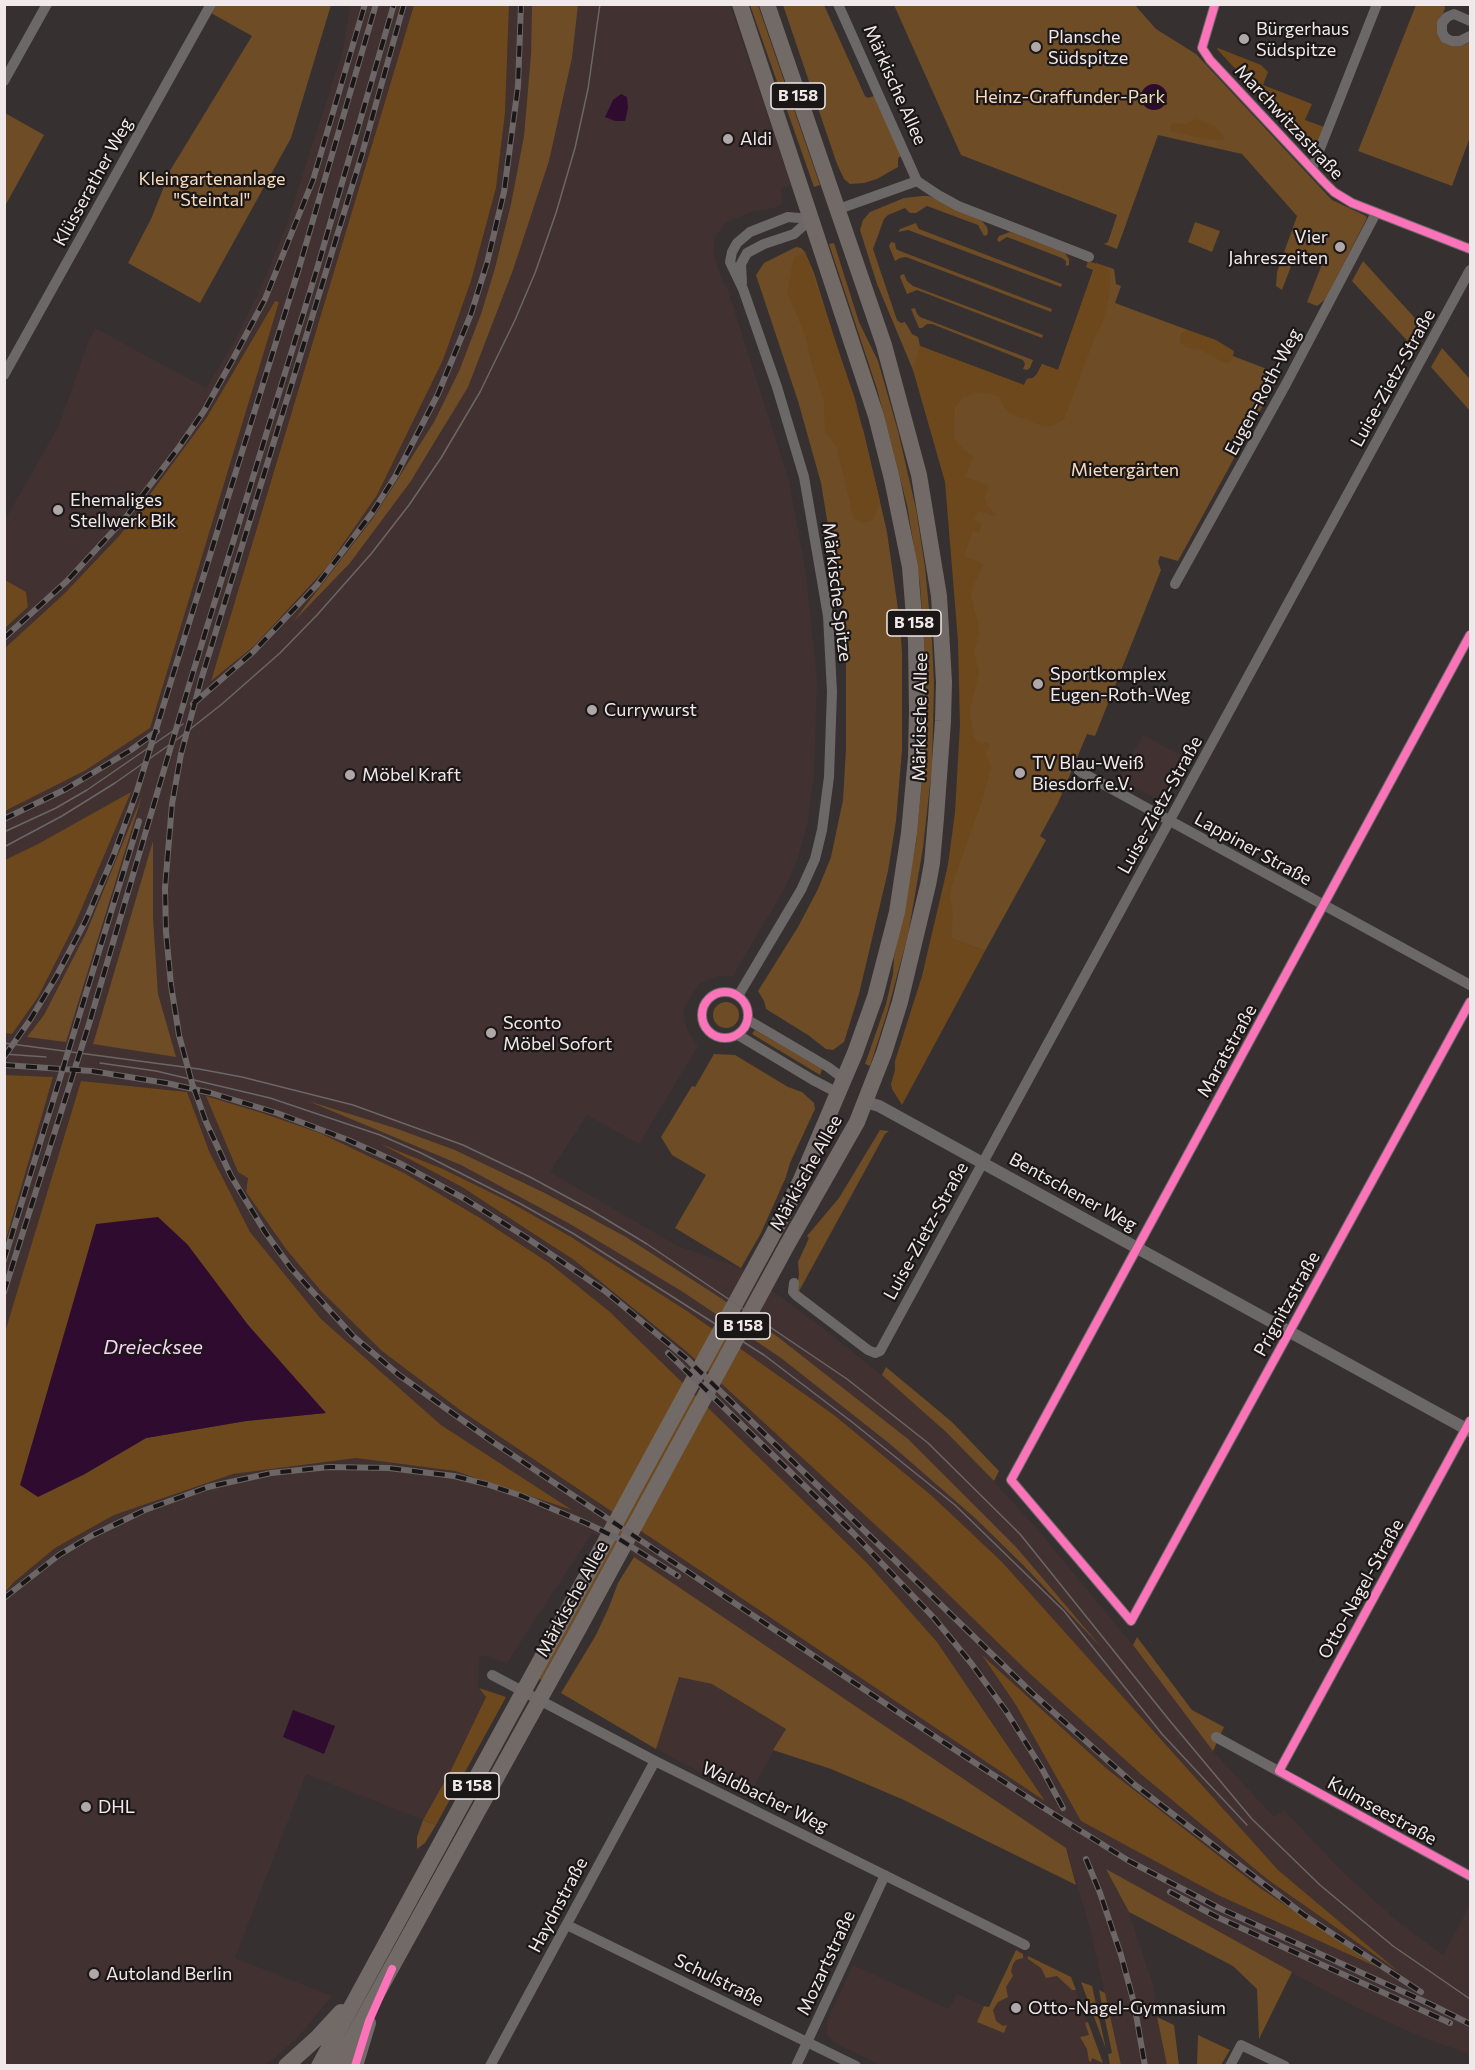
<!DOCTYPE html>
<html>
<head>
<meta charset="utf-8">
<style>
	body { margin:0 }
	#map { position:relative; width:1475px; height:2070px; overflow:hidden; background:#363030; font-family:Commissioner,sans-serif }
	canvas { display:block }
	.frame { position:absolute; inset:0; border:6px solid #f1e9e9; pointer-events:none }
</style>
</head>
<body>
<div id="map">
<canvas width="1475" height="2070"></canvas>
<div class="frame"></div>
</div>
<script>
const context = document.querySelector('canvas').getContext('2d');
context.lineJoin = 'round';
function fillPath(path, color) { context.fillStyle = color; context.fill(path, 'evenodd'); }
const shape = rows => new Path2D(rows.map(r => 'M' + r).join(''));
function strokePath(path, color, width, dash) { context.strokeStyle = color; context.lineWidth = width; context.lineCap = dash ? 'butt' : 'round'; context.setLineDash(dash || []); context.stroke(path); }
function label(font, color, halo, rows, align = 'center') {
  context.font = font + ' Commissioner,sans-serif'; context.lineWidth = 4.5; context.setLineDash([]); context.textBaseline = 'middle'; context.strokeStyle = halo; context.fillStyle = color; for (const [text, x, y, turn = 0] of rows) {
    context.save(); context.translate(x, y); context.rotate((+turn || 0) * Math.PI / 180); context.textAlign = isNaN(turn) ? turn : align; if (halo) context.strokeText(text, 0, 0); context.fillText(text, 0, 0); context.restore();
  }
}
fillPath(shape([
	[350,5,414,5,211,680,327,567,377,495,443,360,471,281,496,188,505,113,509,5,532,5,531,54,524,136,511,204,495,268,481,314,459,371,434,422,373,518,298,616,350,563,411,481,443,431,513,270,549,161,572,58,578,5,730,5,791,185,781,189,783,203,775,208,752,212,726,222,715,237,713,253,723,283,726,284,789,481,806,574,817,681,814,773,808,821,798,858,785,888,733,976,717,976,699,984,683,1010,687,1029,698,1046,639,1144,587,1115,550,1172,678,1246,741,1268,827,1331,910,1398,977,1463,1033,1524,1133,1645,1213,1751,1274,1817,1284,1810,1341,1870,1398,1922,1443,1955,1470,1905,1470,2054,1426,2039,1357,2008,1212,1929,1107,1870,1129,1912,1153,1985,1157,2017,1167,2065,1121,2065,1090,1928,1066,1848,634,1557,592,1533,507,1663,486,1656,479,1656,478,1687,486,1697,451,1770,423,1820,306,1774,235,1958,332,1996,299,2036,277,2056,264,2066,5,2065,4,1592,14,1582,55,1548,114,1515,233,1474,356,1458,455,1471,570,1509,441,1425,321,1319,250,1232,209,1151,186,1092,81,1081,5,1332,5,1243,53,1077,5,1075,5,1033,12,1034,38,997,75,924,130,793,38,844,5,860,5,811,19,805,275,301,207,417,120,535,64,594,5,648,5,628,28,607,26,592,5,580,5,520,59,425,89,340,95,328,206,388,233,344,260,289,285,229,343,50],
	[139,805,66,1041,27,1037,44,1015,87,931],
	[153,844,153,917,158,994,93,1044],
	[207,1097,262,1113,320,1133,404,1173,480,1218,549,1263,610,1312,867,1563,937,1642,1044,1799,460,1410,382,1351,321,1291,286,1249,246,1192,248,1178],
	[319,1105,395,1128,455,1150,545,1192,626,1237,716,1295,778,1337,908,1439,1083,1624,1095,1640,975,1518,890,1444,781,1358,683,1292,570,1224,461,1165],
	[389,1147,443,1169,508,1201,571,1237,687,1311,834,1415,932,1496,1002,1562,1278,1870,1390,1966,1267,1879,1142,1775,1027,1671,908,1555,686,1351,574,1260,462,1187],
	[985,1657,1107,1769,1260,1888,1373,1965,1081,1821,1016,1705],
	[1143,735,1188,759,1164,803,1119,779],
	[679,1677,712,1684,786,1729,748,1797,656,1749],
	[1016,1950,1071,1977,1104,2065,880,2065,833,2042,826,2034,828,2029,826,2023,853,1965,949,2009,957,1994,989,2008]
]), '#423131');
fillPath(shape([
	[216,5,331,5,291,138,200,303,128,263,151,219,171,169,252,36,211,13],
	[532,5,578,5,572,58,549,161,513,270,468,387,411,481,350,563,293,622,373,518,434,422,459,371,481,314,495,268,511,204,524,136,531,54],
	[750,5,758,5,820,185,814,187],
	[783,5,824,5,865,96,868,98,874,96,901,156,898,158,898,167,877,179,864,183,850,184,844,179,837,164],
	[894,5,1135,5,1156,29,1196,54,1332,200,1366,216,1367,218,1325,300,1317,306,1307,302,1321,267,1312,263,1313,259,1296,253,1282,290,1276,286,1277,272,1297,216,1242,154,1158,135,1117,249,1104,244,1108,242,1117,215,961,155],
	[1416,5,1444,5,1445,8,1439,24,1461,46,1470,42,1470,137,1452,186,1358,151],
	[5,113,44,135,5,206],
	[922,196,929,196,982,221,987,227,988,232,987,235,984,236,978,225,927,206,916,213,910,213,905,208,888,215,884,219,873,249,897,320,901,323,905,322,912,334,918,337,920,346,1024,385,1027,379,1033,378,1037,374,1042,364,1058,370,1096,263,1114,269,1116,284,1121,286,1115,303,1188,330,1186,338,1280,374,1178,561,1160,556,1158,562,1161,570,1095,736,1087,734,1058,803,1040,836,1046,840,985,951,936,933,958,808,962,644,954,485,913,370,877,284,860,230,863,220,870,212,904,198],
	[1195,222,1220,231,1212,252,1188,242],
	[916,223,919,229,1062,284,1061,287,908,230,898,232,900,229],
	[1010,232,1065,253,1069,259,1069,265,1066,266,1066,261,1062,258,1007,237,999,242,997,240,999,236],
	[891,242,895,243,896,249,900,251,1052,309,1051,312,906,257,900,258,895,261,889,246],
	[834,243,859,322,878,361,898,431,916,509,925,567,932,640,934,684,932,766,923,848,908,935,887,1013,870,1066,865,1064,886,1004,893,974,894,957,916,842,924,760,924,640,920,584,907,505,877,389,829,244],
	[796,247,801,248,805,252,814,273,864,433,887,532,900,623,902,653,902,750,896,821,888,871,859,994,844,1042,833,1050,826,1049,808,1035,766,1009,764,1001,758,991,798,927,818,889,831,857,843,800,846,749,846,663,843,618,821,483,798,401,756,275,764,263],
	[1363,261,1424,328,1413,347,1352,281],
	[904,274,907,281,913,286,1043,335,1042,338,917,290,907,294,900,277,901,275],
	[915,308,917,314,920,317,1033,360,1030,368,1027,370,1023,369,1025,364,1023,360,932,324,927,324,922,328,919,328,911,309],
	[1442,348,1470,379,1470,411,1431,367],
	[142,796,66,1042,27,1037,44,1015,87,931],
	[153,841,153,917,158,994,176,1057,93,1044],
	'713 1015a13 13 0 1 1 26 0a13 13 0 1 1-26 0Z',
	[755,1030,822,1069,820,1075,752,1034],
	[714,1054,735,1055,788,1087,802,1092,814,1103,815,1109,790,1163,786,1177,761,1233,741,1268,675,1228,706,1175,672,1155,661,1137,692,1086,695,1087],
	[308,1101,395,1128,455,1150,545,1193,626,1237,716,1295,778,1337,908,1439,1016,1547,1102,1648,1024,1566,975,1518,890,1444,781,1358,683,1292,570,1224,461,1165],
	[880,1130,889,1131,885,1134,798,1293,796,1289,799,1275,798,1262,809,1238,807,1236,839,1198],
	[886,1367,952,1422,999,1471,994,1481,946,1432,882,1375],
	[689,1402,693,1403,542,1680,539,1679],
	[634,1557,1066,1848,1076,1885,904,1800,831,1769,773,1750,786,1729,712,1684,679,1677,656,1749,561,1693,596,1635,609,1607,618,1583],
	[1137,1637,1192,1710,1224,1727,1213,1751,1133,1645],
	[423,1820,436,1825,425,1843,417,1849,417,1837],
	[1106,1869,1292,1972,1259,2039,1257,1989,1233,1966,1129,1912],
	[1016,1950,1023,1954,1023,1958,1016,1960,1013,1964,1011,1971,1013,1976,1006,1987,1008,1997,998,2002,993,2010,996,2021,1003,2026,1007,2025,1004,2033,977,2022,984,2006,989,2007],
	[1028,1956,1071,1977,1076,1990,1072,1990,1057,1976,1046,1978,1041,1968,1028,1959],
	[1081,1982,1092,1986,1106,2049],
	[1099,1990,1105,1993,1121,2065,1110,2065,1108,2054,1112,2053],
	[1157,2017,1174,2025,1179,2065,1167,2065],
	[1088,2022,1103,2063,1092,2058,1091,2062,1089,2061,1087,2049,1080,2037,1089,2035,1085,2023],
	[1198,2035,1230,2050,1221,2065,1197,2065]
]), '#6e4c25');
fillPath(shape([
	[414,5,509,5,505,113,496,188,471,281,443,360,377,495,327,567,254,646,211,681],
	[1218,48,1261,65,1268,72,1263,85,1312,104,1305,120,1324,127,1313,154,1217,49],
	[1196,119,1215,126,1224,138,1223,140,1205,139,1171,131,1170,126,1174,123,1186,124],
	[805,252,855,399,880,501,874,519,863,523,854,520,837,448,825,432,824,401,812,365,805,335,787,291,794,258],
	[1088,261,1107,267,1110,275,1109,298,1102,324,1095,337,1064,419,1054,425,1045,427,1009,413,1004,407,999,396,980,392,963,397,955,408,954,438,963,449,973,456,965,477,990,486,984,498,987,505,996,514,996,517,978,511,974,520,982,523,979,533,973,531,964,556,984,564,973,586,971,597,978,623,979,634,974,652,979,672,970,711,974,738,979,742,990,744,986,753,991,767,982,801,952,885,950,897,953,913,951,938,985,951,902,1105,892,1089,891,1084,895,1070,895,1061,922,976,948,865,955,812,960,725,958,641,945,482,913,370,920,346,1024,385,1027,379,1033,378,1037,374,1042,364,1058,370,1093,270,1086,267],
	[275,301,279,302,150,728,86,770,5,811,5,648,64,594,120,535,207,417],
	[1188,330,1216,340,1234,351,1232,360,1229,363,1225,363,1201,350,1186,347,1180,342,1180,337,1182,332],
	[5,580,26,592,28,607,5,628],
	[131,792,75,924,38,997,12,1034,5,1033,5,860,38,844],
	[5,1075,53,1077,5,1243,4,1075],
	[81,1081,187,1092,209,1151,250,1232,321,1319,441,1425,572,1510,455,1471,356,1458,233,1474,114,1515,55,1548,14,1582,5,1592,5,1332],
	[187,1244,248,1325,325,1413,246,1421,146,1438,83,1475],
	[206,1096,262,1113,320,1133,404,1173,480,1218,549,1263,610,1312,867,1563,937,1642,1045,1801,460,1410,382,1351,321,1291,286,1249,246,1192,248,1178,238,1172],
	[381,1144,443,1169,508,1201,571,1237,687,1311,834,1415,932,1496,1002,1562,1278,1870,1399,1972,1267,1879,1142,1775,1027,1671,908,1555,686,1351,574,1260,462,1187],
	[982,1655,1107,1769,1260,1888,1377,1967,1218,1895,1081,1821,1016,1705],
	[479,1688,506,1697,436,1825,423,1820,451,1770,486,1697]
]), '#6d481c');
fillPath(shape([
	'1141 97a13 13 0 1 1 26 0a13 13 0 1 1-26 0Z',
	[621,94,627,97,628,108,625,121,615,121,605,117,613,100],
	[158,1217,187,1244,248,1325,326,1413,246,1421,146,1438,83,1475,38,1497,20,1485,96,1224],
	[293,1710,335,1726,324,1754,283,1737]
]), '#2f0b30');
strokePath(shape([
	[838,4,917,181,938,195,958,206,1089,257],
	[1215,4,1202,48,1210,60,1323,181,1334,192,1352,203,1470,249],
	[1470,21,1454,14,1447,17,1442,23,1442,32,1445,38,1452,41,1460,41,1470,36],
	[4,81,47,4],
	[1312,169,1377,4],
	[836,210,917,181],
	[742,283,741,264,747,253,764,244,794,234,811,219],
	[4,375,211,4],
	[1175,584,1286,384,1376,213],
	[1470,635,1011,1480,1131,1621,1470,1002],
	[1079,771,1470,985],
	'702 1015a23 23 0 1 1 46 0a23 23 0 1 1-46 0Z',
	[738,996,801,890,815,859,822,830,829,777,832,692,828,616,804,477,777,387,743,289,730,262,732,252,737,243,750,232,788,217,811,219],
	[748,1020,828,1067,844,1079],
	[738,1035,813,1080,838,1093],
	[794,1283,793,1292,797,1296,868,1350,875,1353,880,1351,1470,270],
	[492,1675,655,1761,1025,1945],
	[1216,1737,1470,1876],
	[1279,1771,1470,1421],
	[567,1925,856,2066],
	[490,2066,655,1761],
	[796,2066,885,1875],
	[1230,2066,1241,2045,1285,2066]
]), '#6d6868', 10);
strokePath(shape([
	[866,1102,879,1106,1470,1431]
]), '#6d6868', 12);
strokePath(shape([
	[286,2066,317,2038,341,2012],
	[319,2066,771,1238,800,1182,855,1053,875,997,897,912,909,833,916,757,917,712,916,641,910,567,892,479,876,416,740,4],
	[337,2066,578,1630,786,1247,857,1122,884,1053,900,1002,928,885,932,863,936,818,943,721,944,682,939,596,919,475,884,345,767,4],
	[355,2066,368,2023]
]), '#726a67', 16);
strokePath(shape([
	[4,832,56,808,87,790,183,724],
	[4,847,62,816,115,783,179,738,222,704,280,653,317,615,371,554,409,505,441,458,480,392,515,320,535,273,556,213,575,148,588,89,600,4],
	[4,1043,199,1069,242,1077,353,1105,463,1145,530,1177,589,1209,647,1244,847,1379,928,1443,1020,1534,1170,1721,1252,1819,1320,1885,1393,1946,1470,1999],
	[4,1054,46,1057],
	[100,1063,156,1071,270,1098,380,1135,421,1153,519,1203,574,1234,764,1355,852,1422,955,1505,1064,1611,1162,1734,1247,1825]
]), '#6c6666', 1.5);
const rail = shape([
	[404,4,362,154,201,680,181,754,172,804,165,888,166,932,171,985,179,1035,192,1083,206,1122,231,1176,265,1232,291,1268,353,1336,399,1375,493,1442,940,1740,1044,1808,1129,1861,1219,1908,1430,2004,1470,2024],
	[4,638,67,581,126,517,179,447,204,411,233,359,265,299,313,180,365,4],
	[193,704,253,652,317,585,372,513,396,475,438,394,471,314,487,263,504,192,518,86,521,4],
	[4,819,66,789,131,750,157,731],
	[4,1057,30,1020,56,977,86,920,113,857,136,794,299,268,376,4],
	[4,1065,92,1071,166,1083,211,1093,277,1113,348,1140,399,1163,465,1199,527,1238,605,1291,687,1359,1031,1692,1135,1785,1304,1915,1421,1992],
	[4,1260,139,821],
	[4,1292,89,1024,187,692,317,269,394,4],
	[668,1353,853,1533,934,1618,971,1663,1006,1711,1041,1767,1063,1808],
	[4,1598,59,1555,91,1536,145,1510,208,1487,271,1473,329,1467,389,1468,454,1476,486,1484,522,1496,586,1523,619,1539,678,1576],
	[1086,1859,1100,1893,1121,1955,1134,2003,1145,2066],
	[1170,1892,1217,1917,1450,2023]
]);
strokePath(rail, '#6c6666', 6);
strokePath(rail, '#1c1717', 4, [11]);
strokePath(shape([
	[1215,4,1202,48,1210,60,1323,181,1334,192,1352,203,1470,249],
	[1470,635,1011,1480,1131,1621,1470,1002],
	'702 1015a23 23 0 1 1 46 0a23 23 0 1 1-46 0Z',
	[1470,1421,1279,1771,1470,1876],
	[355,2066,369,2021,392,1969]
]), '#fb73b8', 8);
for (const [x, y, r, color] of [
	[1244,39,6,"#b0a8a8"],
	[1036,47,6,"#b0a8a8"],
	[728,139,6,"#b0a8a8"],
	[1340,247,6,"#b0a8a8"],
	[58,510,6,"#b0a8a8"],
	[1038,684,6,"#b0a8a8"],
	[592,710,6,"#b0a8a8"],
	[1020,773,6,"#b0a8a8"],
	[350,775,6,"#b0a8a8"],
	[491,1033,6,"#b0a8a8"],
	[86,1807,6,"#b0a8a8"],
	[94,1974,6,"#b0a8a8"],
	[1016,2008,6,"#b0a8a8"]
]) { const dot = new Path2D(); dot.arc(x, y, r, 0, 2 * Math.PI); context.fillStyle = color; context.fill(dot); strokePath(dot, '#1c1717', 2); }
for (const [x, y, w] of [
	[798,96,54],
	[914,623,54],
	[743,1326,54],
	[472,1786,54]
]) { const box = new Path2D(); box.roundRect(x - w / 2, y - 13, w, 26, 4.5); context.fillStyle = '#1c1717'; context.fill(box); strokePath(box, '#f1e9e9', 1.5); }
label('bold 16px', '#f1e9e9', null, [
	["B 158",798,96],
	["B 158",914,623],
	["B 158",743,1326],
	["B 158",472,1786]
]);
label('18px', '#f1e9e9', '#1c1717', [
	["Bürgerhaus",1256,29],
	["Südspitze",1256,50],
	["Plansche",1048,37],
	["Südspitze",1048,58],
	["Aldi",740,139],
	["Vier",1328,237,"right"],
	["Jahreszeiten",1328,258,"right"],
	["Ehemaliges",70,500],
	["Stellwerk Bik",70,521],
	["Sportkomplex",1050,674],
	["Eugen-Roth-Weg",1050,695],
	["Currywurst",604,710],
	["TV Blau-Weiß",1032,763],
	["Biesdorf e.V.",1032,784],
	["Möbel Kraft",362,775],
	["Sconto",503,1023],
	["Möbel Sofort",503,1044],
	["DHL",98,1807],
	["Autoland Berlin",106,1974],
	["Otto-Nagel-Gymnasium",1028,2008]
], 'left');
label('18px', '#f1e9e9', '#1c1717', [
	["Märkische Allee",895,85,66],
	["Marchwitzastraße",1289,122,47],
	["Klüsserather Weg",93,182,-61],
	["Luise-Zietz-Straße",1393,378,-61],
	["Eugen-Roth-Weg",1263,392,-62],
	["Märkische Spitze",837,592,83],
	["Märkische Allee",920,717,-89],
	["Luise-Zietz-Straße",1160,805,-61],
	["Lappiner Straße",1253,849,29],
	["Maratstraße",1227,1051,-61],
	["Märkische Allee",806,1173,-61],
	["Bentschener Weg",1073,1192,29],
	["Luise-Zietz-Straße",926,1231,-61],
	["Prignitzstraße",1287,1304,-61],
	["Otto-Nagel-Straße",1361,1589,-61],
	["Märkische Allee",572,1599,-61],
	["Waldbacher Weg",765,1797,26],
	["Kulmseestraße",1382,1811,29],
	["Haydnstraße",558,1905,-62],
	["Mozartstraße",826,1963,-65],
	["Schulstraße",719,1980,26]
]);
label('18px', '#f6dbc0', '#1c1717', [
	["Heinz-Graffunder-Park",1070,97],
	["Kleingartenanlage",212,179],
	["\"Steintal\"",212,200],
	["Mietergärten",1125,470]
]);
label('italic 20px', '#f9d0f8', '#1c1717', [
	["Dreiecksee",153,1347]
]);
</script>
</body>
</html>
